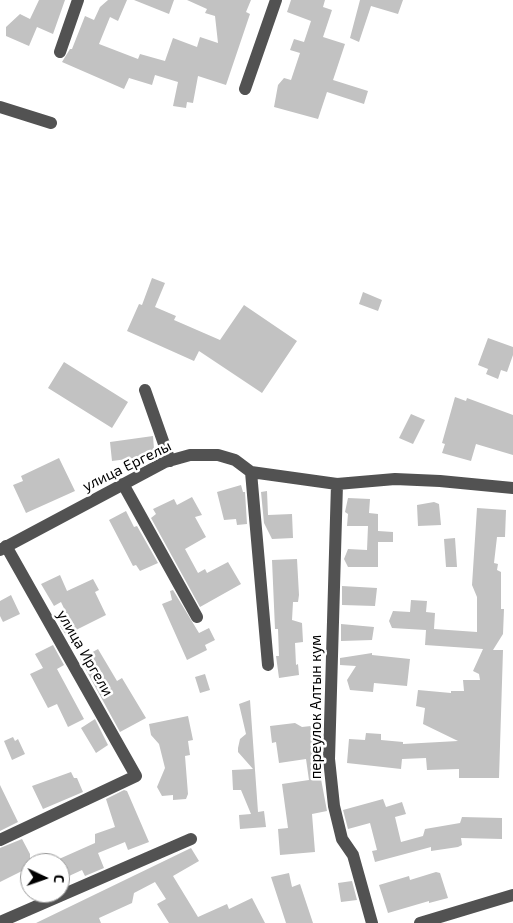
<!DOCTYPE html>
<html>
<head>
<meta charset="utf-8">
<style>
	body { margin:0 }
	#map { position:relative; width:513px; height:923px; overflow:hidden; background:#fff; font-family:"Exo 2",sans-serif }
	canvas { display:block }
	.north { position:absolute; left:20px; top:853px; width:50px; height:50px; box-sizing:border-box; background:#fff; border:1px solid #999; border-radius:50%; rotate:93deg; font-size:14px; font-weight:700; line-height:20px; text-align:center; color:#000 }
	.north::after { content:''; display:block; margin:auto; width:18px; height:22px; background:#000; clip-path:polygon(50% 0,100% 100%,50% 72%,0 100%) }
</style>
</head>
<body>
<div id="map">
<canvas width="513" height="923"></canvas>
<div class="north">С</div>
</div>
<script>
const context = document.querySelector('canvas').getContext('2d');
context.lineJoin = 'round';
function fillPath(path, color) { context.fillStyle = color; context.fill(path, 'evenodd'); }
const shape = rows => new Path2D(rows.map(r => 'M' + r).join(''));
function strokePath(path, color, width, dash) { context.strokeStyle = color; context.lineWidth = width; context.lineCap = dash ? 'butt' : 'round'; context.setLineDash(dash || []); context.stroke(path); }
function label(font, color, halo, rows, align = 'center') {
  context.font = font + ' "Exo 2",sans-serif'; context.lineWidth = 5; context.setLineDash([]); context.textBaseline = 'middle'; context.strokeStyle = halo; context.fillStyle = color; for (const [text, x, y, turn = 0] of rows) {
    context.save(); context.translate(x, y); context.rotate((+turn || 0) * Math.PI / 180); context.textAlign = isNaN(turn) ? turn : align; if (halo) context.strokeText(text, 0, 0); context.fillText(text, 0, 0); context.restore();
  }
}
fillPath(shape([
	[39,0,65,0,53,34,37,27,29,46,6,36,6,27,20,14,30,19],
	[108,0,127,0,118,21,110,17,99,44,138,59,140,54,165,61,173,38,197,47,200,37,218,43,215,16,205,13,207,9,187,0,251,0,246,12,250,14,226,85,198,76,193,103,187,102,186,108,173,106,178,82,155,75,152,85,129,78,124,89,62,62,70,49,72,49,85,16,94,20,100,7],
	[134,0,174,0,169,14],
	[291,0,325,0,323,7,332,10,323,37,345,44,333,80,368,91,364,104,327,92,318,119,274,107,278,85,284,78,291,80,300,53,290,50,294,39,304,42,311,21,287,12],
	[360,0,403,0,398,14,371,6,359,42,350,38],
	[152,278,165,283,155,307,176,316,174,320,220,340,244,305,297,341,262,393,199,351,194,361,127,331,139,304,142,305],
	[363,292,382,300,378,311,359,304],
	[488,338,513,347,513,355,507,372,501,370,498,379,486,374,488,369,478,365],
	[64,362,128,402,112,428,48,388],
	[455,397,466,401,467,398,513,415,513,455,476,444,471,461,442,453,445,444,442,443],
	[411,414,425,420,413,444,399,438],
	[153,436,154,449,150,456,112,461,110,442],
	[59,458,75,491,26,513,13,485,23,481,21,476],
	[241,485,243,492,245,492,247,524,237,525,236,519,224,520,217,492],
	[267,491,268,515,292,514,293,538,272,539,264,523,261,492],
	[192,497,202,515,195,517,206,537,185,549,198,573,205,569,207,573,228,562,241,584,200,607,151,518,156,514,153,509,174,499,177,505],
	[348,498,370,499,369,513,378,514,378,531,393,532,393,542,378,542,378,567,348,567,344,559,348,549,367,550,368,526,347,526,348,514,345,512],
	[434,502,439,504,441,525,418,526,417,505],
	[477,508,506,510,505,537,497,537,494,563,498,564,497,570,501,572,501,609,504,609,503,634,493,650,503,650,499,778,459,778,459,769,427,770,426,758,402,759,401,769,347,763,349,739,365,740,366,733,381,734,381,740,403,742,403,744,458,741,423,724,425,708,416,706,418,690,451,693,451,691,464,691,463,680,480,680,479,674,473,671,483,649,425,645,426,630,392,628,389,621,393,611,410,612,411,600,427,601,426,612,435,613,434,629,477,632,477,597,472,585],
	[126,511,134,527,137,526,158,563,140,571,136,565,133,566,109,520],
	[455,538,457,567,446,567,444,539],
	[297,559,299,595,298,602,293,602,292,620,302,623,303,642,295,643,296,665,298,664,299,675,279,678,276,656,279,656,278,629,275,629,272,560],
	[60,575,67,591,93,579,99,590,95,592,106,615,66,635,60,626,70,621,61,602,54,606,41,584],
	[342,586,377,588,375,606,342,605],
	[173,590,199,633,209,628,215,640,205,645,207,650,187,660,162,604,172,600,170,591],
	[11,595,20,614,3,622,0,616,0,601],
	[341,624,374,627,372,640,341,641],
	[53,645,64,665,57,669,84,719,68,727,57,704,48,708,30,674,43,668,35,654],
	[98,649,117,681,122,678,146,718,120,732,80,659],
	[372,653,372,655,410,659,407,686,374,683,373,692,350,690,347,680,356,666,340,665,340,658],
	[205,674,210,690,200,693,195,677],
	[250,700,258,812,264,811,266,827,240,829,239,815,251,814,241,790,233,790,232,770,253,769,238,752,238,748,240,739,246,734,239,704],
	[188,716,193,740,188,741,190,755,185,756,188,794,186,799,173,800,173,795,162,796,157,787,165,768,159,744,151,735,149,724],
	[95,719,108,745,96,753,81,728],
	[295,723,302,727,311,726,327,811,312,814,315,852,280,855,278,829,288,828,282,784,309,780,306,759,279,763,276,742,272,743,270,726],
	[13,737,15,741,18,739,25,754,12,760,4,741],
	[71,772,74,778,77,778,83,792,43,809,32,786],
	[0,785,18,822,0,831],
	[124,790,127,791,149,842,128,850,125,842,98,853,104,868,85,876,82,870,69,876,66,875,59,859,95,843,95,834,115,827,106,799],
	[383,799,386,807,402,802,406,814,395,817,401,842,423,836,425,829,460,823,462,817,502,818,502,839,461,838,462,845,458,847,431,851,431,847,375,862,372,851,377,850,370,823,348,829,343,810],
	[22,839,30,854,30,867,0,882,0,848],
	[191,848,199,861,173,876,198,917,227,904,229,909,252,898,265,923,169,923,157,904,166,899,155,882,134,893,132,903,99,918,101,923,36,923],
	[436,872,440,873,448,898,429,903,429,901,388,913,379,885,409,876,410,880],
	[289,873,292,887,300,884,313,923,286,923,271,877],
	[352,881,357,900,341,902,338,883]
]), '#c2c2c2');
strokePath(shape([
	[60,52,78,0],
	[245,89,276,0],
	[0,107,51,123],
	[145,390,170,461],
	[251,472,268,665],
	[123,484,197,617],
	[337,484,329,759,334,806,342,839,353,855,372,923],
	[0,550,165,462,190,455,218,455,235,460,251,472,337,484,395,479,440,481,513,488],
	[0,840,136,776,6,546],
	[0,922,191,839],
	[420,923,513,895]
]), '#525252', 12);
label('15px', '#000', '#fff', [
	["улица Ергелы",127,466,-26],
	["улица Иргели",85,653,60],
	["переулок Алтын кум",316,707,-90]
]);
</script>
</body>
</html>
